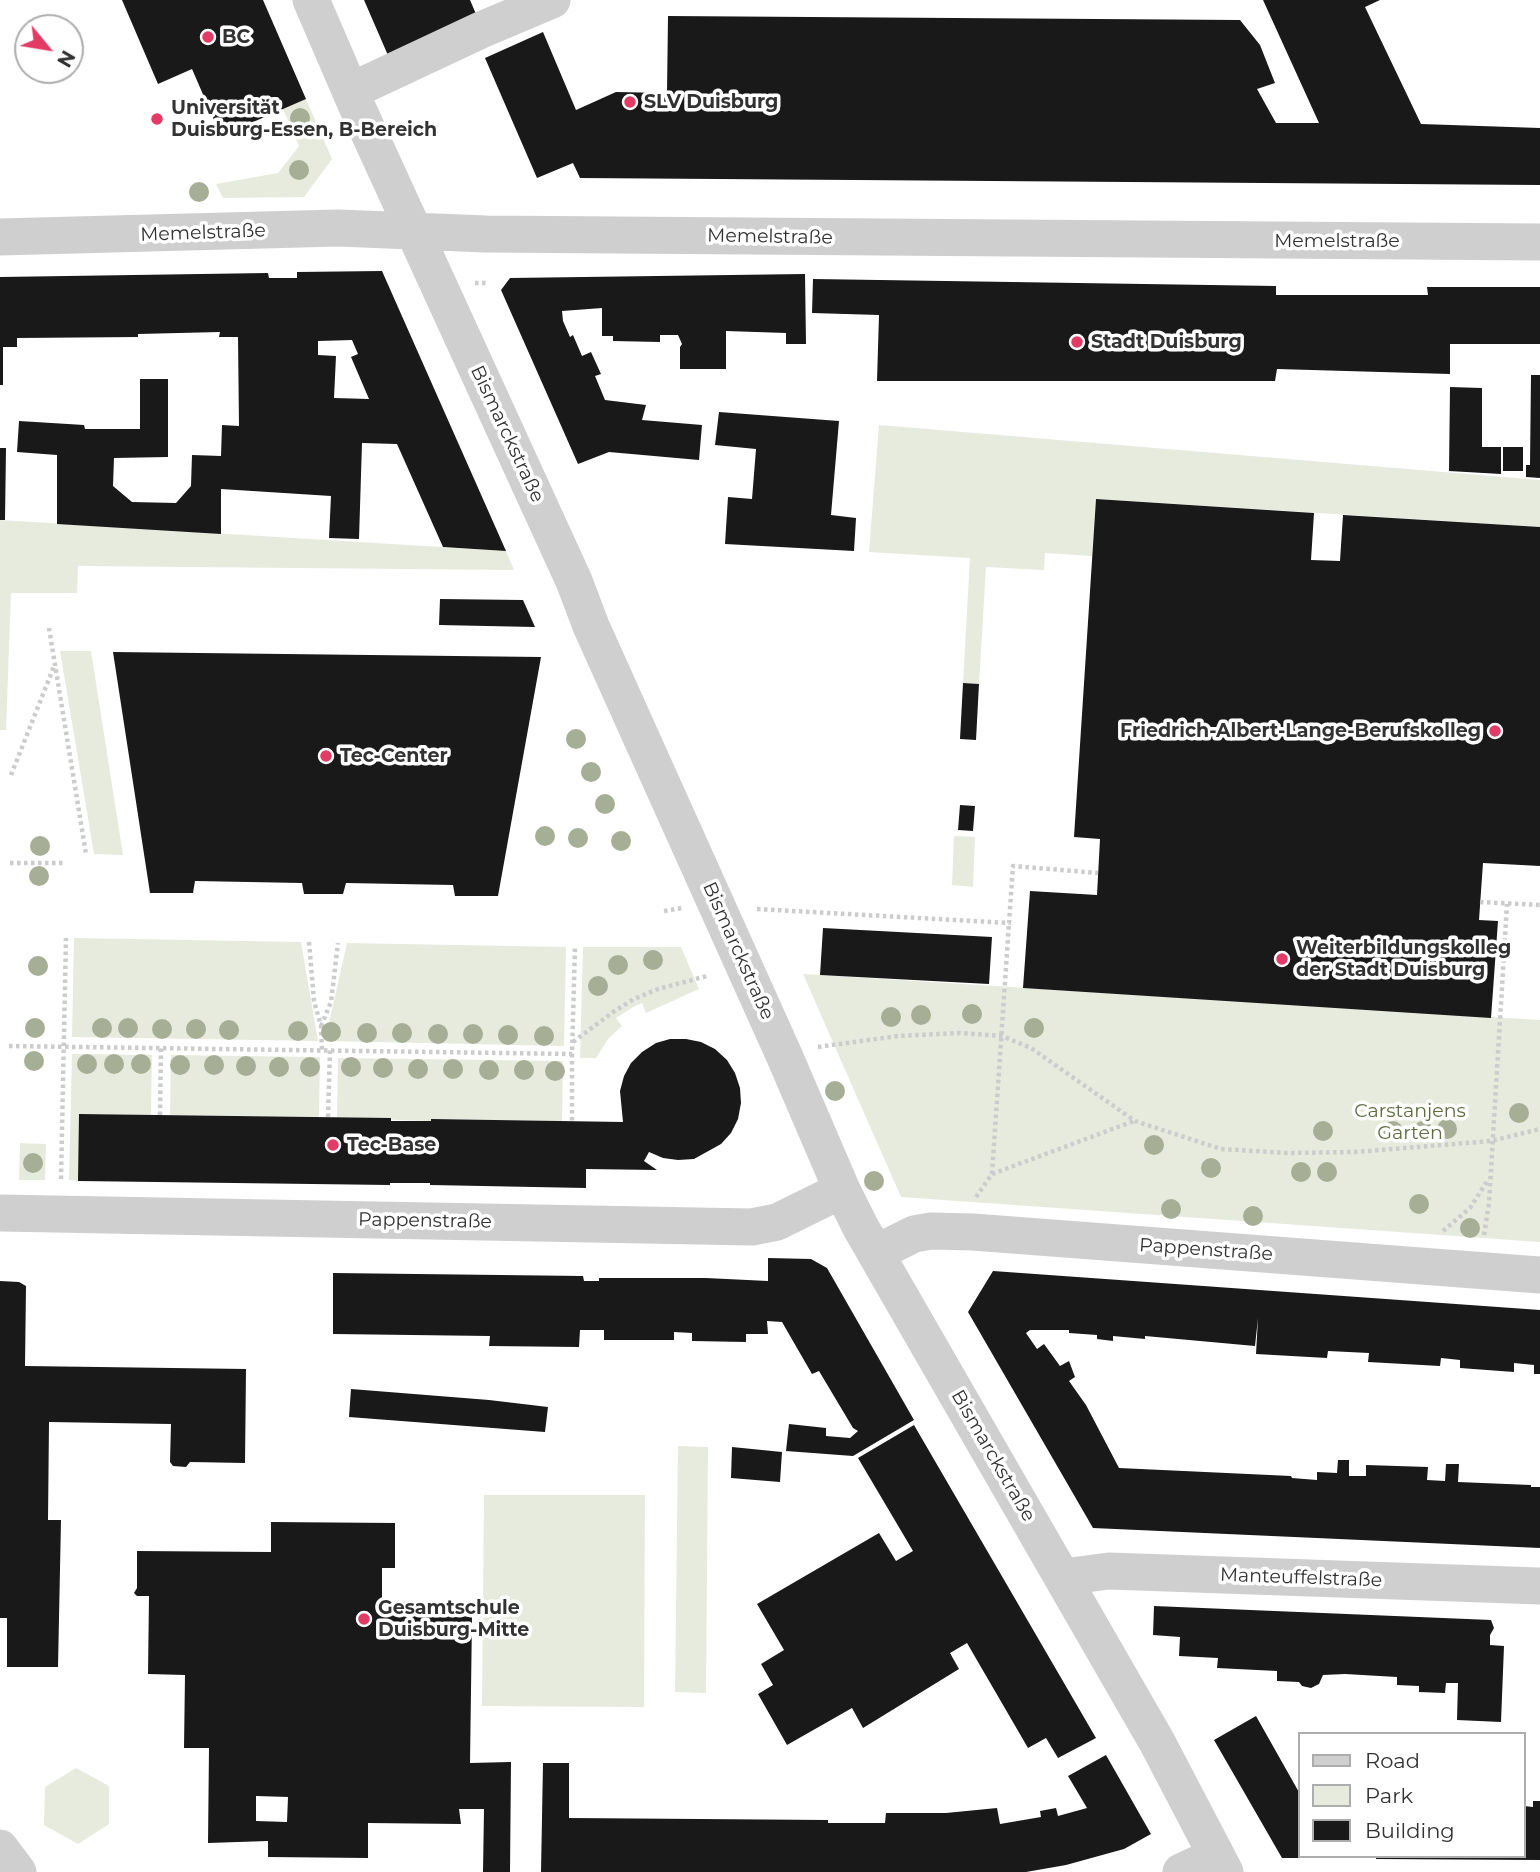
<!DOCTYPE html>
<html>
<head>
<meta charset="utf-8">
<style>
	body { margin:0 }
	#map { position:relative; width:1540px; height:1872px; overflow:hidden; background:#fff; font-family:Montserrat,sans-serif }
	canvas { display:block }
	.legend { position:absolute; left:1298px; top:1732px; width:228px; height:126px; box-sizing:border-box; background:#fff; border:2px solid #adadad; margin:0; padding:9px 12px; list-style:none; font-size:21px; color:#323232 }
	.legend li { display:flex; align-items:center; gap:14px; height:35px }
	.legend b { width:35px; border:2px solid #adadad }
	.north { position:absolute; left:14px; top:14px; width:70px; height:70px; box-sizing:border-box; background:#fff; border:2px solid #adadad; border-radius:50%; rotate:120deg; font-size:19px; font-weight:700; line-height:28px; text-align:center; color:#323232 }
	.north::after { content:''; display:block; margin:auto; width:24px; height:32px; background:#e13b66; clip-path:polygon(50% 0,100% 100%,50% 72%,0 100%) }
</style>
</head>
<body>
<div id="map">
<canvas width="1540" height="1872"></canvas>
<ul class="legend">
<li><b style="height:9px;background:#cfcfcf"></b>Road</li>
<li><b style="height:19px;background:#e7ebde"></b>Park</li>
<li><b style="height:19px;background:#191919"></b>Building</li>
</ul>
<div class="north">N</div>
</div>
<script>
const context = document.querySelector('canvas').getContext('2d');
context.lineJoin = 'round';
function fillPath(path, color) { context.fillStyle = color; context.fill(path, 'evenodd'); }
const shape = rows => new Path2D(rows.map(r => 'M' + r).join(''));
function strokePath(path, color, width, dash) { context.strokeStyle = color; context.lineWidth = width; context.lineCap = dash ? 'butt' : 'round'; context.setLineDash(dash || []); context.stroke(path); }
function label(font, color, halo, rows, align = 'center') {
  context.font = font + ' Montserrat,sans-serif'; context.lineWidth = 7; context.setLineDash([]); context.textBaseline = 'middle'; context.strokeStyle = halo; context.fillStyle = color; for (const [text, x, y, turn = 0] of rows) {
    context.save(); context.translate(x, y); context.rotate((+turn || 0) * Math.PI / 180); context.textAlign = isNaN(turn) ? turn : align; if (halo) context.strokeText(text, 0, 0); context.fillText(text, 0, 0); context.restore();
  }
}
fillPath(shape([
	[306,99,332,159,304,197,223,198,216,184,278,173,299,146,283,109],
	[879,425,1540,480,1540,527,1096,499,1092,556,1045,553,1044,570,986,567,979,684,963,683,970,558,869,552],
	[0,520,506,551,514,570,78,566,77,593,11,593,6,730,0,730],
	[60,651,91,651,123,855,94,854],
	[954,836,975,837,973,887,952,885],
	[74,938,301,942,318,1041,72,1037],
	[347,943,566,947,564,1046,325,1041],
	[583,947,681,947,699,989,646,1013,642,1003,635,1006,616,1018,622,1026,608,1039,596,1058,580,1058],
	[803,974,1540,1020,1540,1242,901,1197],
	[72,1054,152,1055,151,1115,80,1114,78,1181,69,1180],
	[171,1055,320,1057,319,1117,170,1115],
	[338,1058,563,1061,562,1121,432,1119,431,1121,337,1118],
	[20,1143,46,1144,45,1180,19,1180],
	[678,1446,708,1447,706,1693,675,1692],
	[484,1495,645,1495,644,1707,482,1706],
	[76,1768,109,1786,109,1824,78,1844,44,1825,45,1787]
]), '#e7ebde');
fillPath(shape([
	[122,0,263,0,306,99,221,136,192,69,158,84],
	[364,0,470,0,479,21,390,60],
	[1263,0,1380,0,1365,7,1421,124,1540,128,1540,185,580,178,573,163,537,178,485,58,543,32,576,110,616,92,667,93,668,16,1240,20,1260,45,1275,83,1257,89,1276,123,1319,123],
	[382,271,506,551,443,547,397,444,362,443,359,539,329,538,331,496,221,489,221,534,57,524,57,455,17,452,19,421,84,425,85,429,140,429,140,379,168,379,168,457,114,458,113,486,132,502,176,503,191,486,192,455,221,456,222,425,239,426,238,337,219,337,220,332,138,334,138,337,17,338,17,347,3,347,3,385,0,385,0,277,268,273,269,278,297,278,297,272],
	[352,340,358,354,351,357,369,399,334,398,336,356,318,355,318,341],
	[805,274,806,344,786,344,786,333,726,331,726,369,680,369,680,347,682,344,678,335,660,335,660,342,613,341,613,336,602,336,602,308,562,311,563,321,570,337,573,335,582,356,591,352,601,374,595,376,605,400,646,405,642,420,702,425,699,460,609,452,578,464,501,290,510,278],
	[813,279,1276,286,1276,295,1428,295,1427,287,1540,287,1540,344,1450,344,1450,374,1277,369,1275,381,877,381,879,315,812,313],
	[1531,375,1540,375,1540,478,1526,477,1526,465,1530,465],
	[1450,387,1482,388,1482,447,1501,447,1501,474,1449,471],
	[719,412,839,421,831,515,856,518,854,551,725,544,728,497,752,499,756,449,715,445],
	[1503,447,1523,447,1523,471,1503,471],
	[0,448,6,448,5,520,0,520],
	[1096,499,1314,513,1311,560,1340,561,1343,515,1540,527,1540,866,1483,863,1479,920,1498,921,1491,1018,1023,988,1030,891,1097,895,1100,839,1074,837],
	[440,599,523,600,535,627,439,625],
	[113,652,541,657,498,896,455,896,453,885,346,883,343,894,304,894,302,883,195,881,193,893,150,893],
	[963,683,979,684,976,740,960,739],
	[960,805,975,806,973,831,958,830],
	[823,928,992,937,989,984,820,975],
	[670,1039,686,1039,701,1042,715,1049,727,1060,735,1073,740,1088,741,1103,738,1119,731,1133,721,1144,694,1159,678,1160,663,1158,649,1152,644,1161,657,1170,586,1169,586,1188,430,1185,430,1183,390,1183,390,1185,78,1181,79,1114,391,1118,391,1121,431,1121,431,1119,623,1122,620,1091,624,1076,631,1063,642,1052,656,1043],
	[768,1258,811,1259,827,1268,914,1420,853,1456,786,1451,789,1424,826,1428,826,1436,850,1438,858,1431,853,1428,819,1371,812,1374,782,1322,767,1321,768,1334,746,1334,746,1342,692,1341,692,1333,674,1332,674,1340,604,1340,604,1330,580,1330,579,1347,489,1346,490,1336,333,1334,333,1273,583,1276,584,1281,599,1281,599,1278,706,1278,768,1281],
	[993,1271,1540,1310,1540,1374,1534,1374,1534,1365,1514,1363,1514,1372,1460,1368,1460,1360,1441,1358,1440,1366,1368,1362,1369,1353,1328,1351,1327,1358,1256,1354,1258,1318,1255,1346,1145,1336,1145,1339,1113,1336,1113,1341,1097,1339,1097,1335,1069,1333,1069,1330,1030,1330,1026,1333,1037,1349,1044,1344,1060,1366,1069,1361,1075,1377,1069,1381,1086,1405,1119,1468,1291,1476,1292,1478,1317,1480,1317,1472,1337,1473,1338,1460,1349,1460,1349,1476,1366,1476,1366,1465,1428,1467,1427,1480,1445,1481,1446,1464,1459,1464,1458,1482,1531,1485,1531,1487,1540,1487,1540,1548,1093,1528,968,1312],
	[0,1281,19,1282,26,1286,25,1366,246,1369,245,1463,190,1462,186,1467,173,1466,170,1462,171,1424,49,1422,48,1520,61,1520,58,1667,7,1667,7,1618,0,1618],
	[351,1389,489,1400,548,1407,545,1432,349,1417],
	[914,1425,1096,1738,1058,1758,1046,1738,1028,1748,967,1643,950,1653,959,1669,863,1728,852,1708,787,1745,758,1694,773,1685,761,1664,784,1650,757,1604,879,1533,896,1561,913,1551,858,1458],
	[732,1447,782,1452,780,1482,731,1478],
	[271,1522,395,1523,395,1568,382,1568,382,1601,463,1602,461,1616,472,1617,470,1763,511,1762,510,1872,483,1872,484,1809,459,1809,461,1824,368,1823,368,1858,268,1857,268,1841,208,1843,209,1748,184,1748,185,1675,148,1674,149,1596,137,1596,134,1593,137,1588,137,1551,271,1552],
	[256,1796,288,1797,287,1822,256,1821],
	[1154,1606,1491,1620,1494,1628,1490,1635,1490,1645,1504,1646,1501,1722,1457,1720,1458,1683,1446,1683,1445,1693,1419,1692,1419,1686,1397,1685,1397,1677,1345,1674,1323,1675,1319,1684,1311,1688,1302,1686,1299,1682,1277,1681,1277,1671,1217,1668,1218,1658,1179,1656,1180,1637,1153,1635],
	[1256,1716,1300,1794,1300,1858,1282,1858,1214,1740],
	[1106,1755,1151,1834,1124,1849,1066,1865,1026,1872,541,1872,543,1763,569,1763,569,1818,828,1820,828,1823,885,1823,886,1813,946,1813,997,1808,1000,1824,1041,1817,1040,1811,1056,1808,1058,1816,1087,1808,1068,1776],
	[1533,1801,1540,1801,1540,1860,1376,1859,1376,1856,1524,1856,1524,1806,1533,1807]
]), '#191919');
strokePath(shape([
	[475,283,487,283],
	[49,628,86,854],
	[11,775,55,664],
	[10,863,64,863],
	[1480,902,1540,905],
	[757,909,1009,923,1013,866,1098,873],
	[664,911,682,908],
	[309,942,314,1001,321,1026,322,1050],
	[321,1026,331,1002,338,943],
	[573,1042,613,1012,634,999,658,989,707,976],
	[9,1046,572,1054,575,947],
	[818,1047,898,1036,960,1033,1002,1036,1031,1048,1135,1121,1221,1149,1287,1153,1355,1152,1491,1141,1540,1129],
	[572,1054,572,1121],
	[160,1115,161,1048],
	[328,1117,330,1050],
	[992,1174,1134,1121],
	[61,1179,66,938],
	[976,1197,992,1174,1009,923],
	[1443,1231,1470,1208,1488,1180],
	[1484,1235,1489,1203,1507,904]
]), '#ccc', 4.5, [3.5, 3.5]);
strokePath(shape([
	[311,0,358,109,574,581,591,626,784,1055,842,1190,861,1228,1157,1742,1225,1872],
	[351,91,481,30,552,0],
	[0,237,338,228,486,234,1540,242],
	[0,1213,752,1227,777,1222,842,1190],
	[876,1253,914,1234,931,1231,973,1232,1540,1275],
	[1063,1577,1109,1571,1540,1586],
	[0,1848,18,1872],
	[1181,1872,1215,1856]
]), '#cfcfcf', 37);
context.fillStyle = '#a6af95';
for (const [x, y] of [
	[300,118],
	[299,170],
	[199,192],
	[576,739],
	[591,772],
	[605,804],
	[545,836],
	[578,838],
	[621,841],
	[40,846],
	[39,876],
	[653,960],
	[618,965],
	[38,966],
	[598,986],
	[972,1014],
	[921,1015],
	[891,1017],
	[35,1028],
	[102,1028],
	[128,1028],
	[1034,1028],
	[162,1029],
	[196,1029],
	[229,1030],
	[298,1031],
	[331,1032],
	[367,1033],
	[402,1033],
	[438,1034],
	[473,1034],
	[508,1035],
	[544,1036],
	[34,1061],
	[87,1064],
	[114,1064],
	[141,1064],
	[180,1065],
	[214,1065],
	[246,1066],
	[279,1067],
	[310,1067],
	[351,1067],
	[383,1068],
	[418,1069],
	[453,1069],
	[489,1070],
	[524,1070],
	[555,1071],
	[835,1091],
	[1519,1113],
	[1447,1129],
	[1323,1131],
	[1393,1131],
	[1423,1131],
	[1154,1145],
	[33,1163],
	[1211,1168],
	[1301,1172],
	[1327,1172],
	[874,1181],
	[1419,1204],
	[1171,1209],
	[1253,1216],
	[1470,1228]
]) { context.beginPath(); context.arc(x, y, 10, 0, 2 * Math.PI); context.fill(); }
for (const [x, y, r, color] of [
	[208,37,7,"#e13b66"],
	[630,102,7,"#e13b66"],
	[157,119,7,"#e13b66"],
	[1077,342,7,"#e13b66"],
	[1495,731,7,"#e13b66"],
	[326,756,7,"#e13b66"],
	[1282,959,7,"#e13b66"],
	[333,1145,7,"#e13b66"],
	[364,1619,7,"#e13b66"]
]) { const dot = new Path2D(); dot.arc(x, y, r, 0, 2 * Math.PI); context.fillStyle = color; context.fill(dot); strokePath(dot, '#fff', 2.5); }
label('bold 19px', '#323232', '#fff', [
	["BC",222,37],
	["SLV Duisburg",644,102],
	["Universität",171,108],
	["Duisburg-Essen, B-Bereich",171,130],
	["Stadt Duisburg",1091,342],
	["Friedrich-Albert-Lange-Berufskolleg",1481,731,"right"],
	["Tec-Center",340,756],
	["Weiterbildungskolleg",1296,948],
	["der Stadt Duisburg",1296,970],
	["Tec-Base",347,1145],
	["Gesamtschule",378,1608],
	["Duisburg-Mitte",378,1630]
], 'left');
label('19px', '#323232', '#fff', [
	["Memelstraße",203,233,-2],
	["Memelstraße",770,237,1],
	["Memelstraße",1337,241],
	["Bismarckstraße",507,434,65],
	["Bismarckstraße",738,951,66],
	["Pappenstraße",425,1221,1],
	["Pappenstraße",1206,1250,4],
	["Bismarckstraße",993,1456,60],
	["Manteuffelstraße",1301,1578,2]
]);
label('19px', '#5d6d3f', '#fff', [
	["Carstanjens",1410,1111],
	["Garten",1410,1133]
]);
</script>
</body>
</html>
